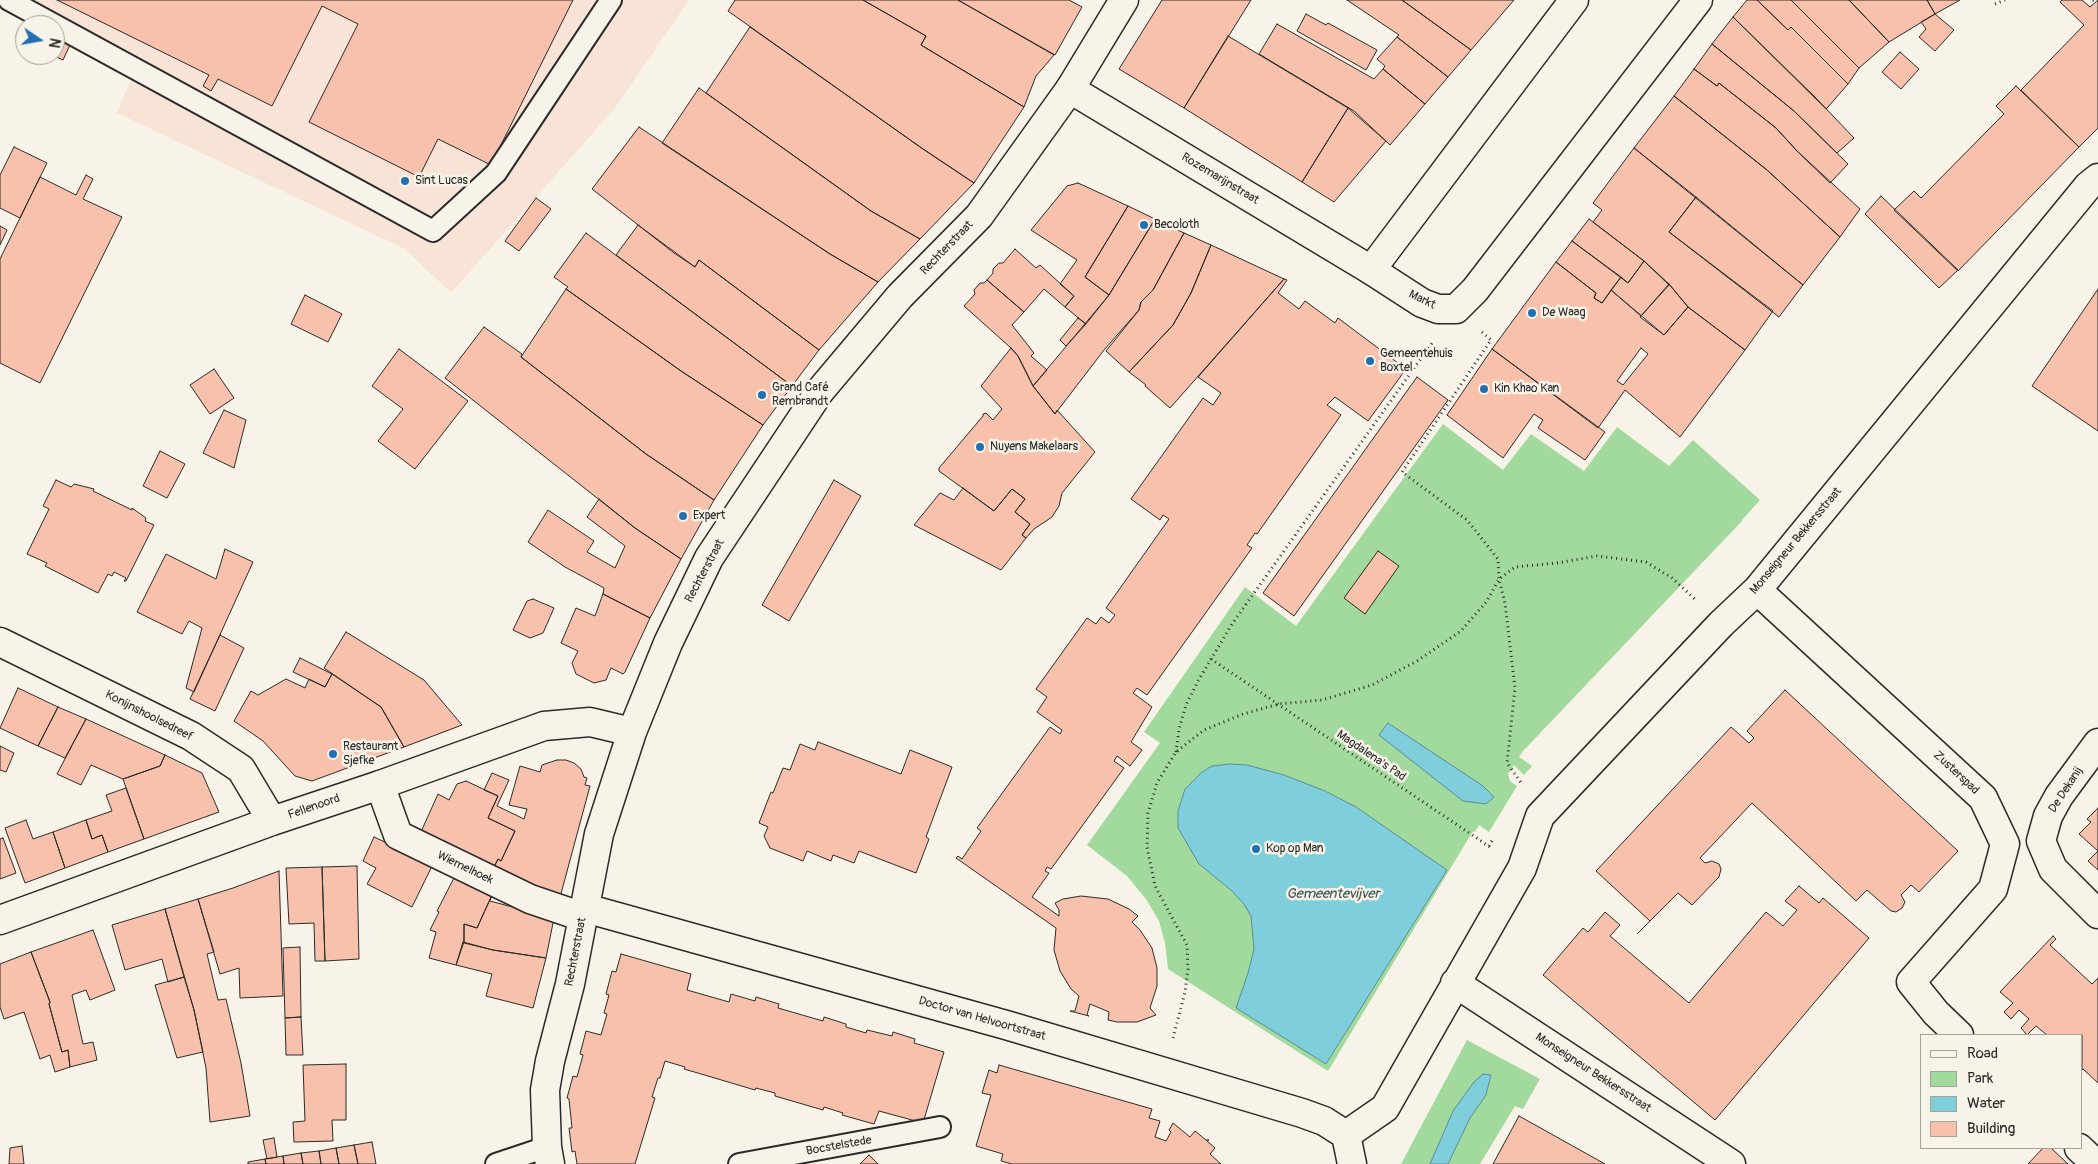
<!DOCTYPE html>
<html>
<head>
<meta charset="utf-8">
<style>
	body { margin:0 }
	#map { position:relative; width:2098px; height:1164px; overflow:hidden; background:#f7f3e8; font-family:Pangolin,sans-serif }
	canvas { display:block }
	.legend { position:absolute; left:1920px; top:1034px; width:162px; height:115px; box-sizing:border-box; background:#f7f3e8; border:1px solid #a5a39c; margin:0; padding:6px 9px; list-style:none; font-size:15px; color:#2b2b2b }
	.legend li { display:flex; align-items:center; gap:10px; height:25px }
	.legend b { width:25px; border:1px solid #a5a39c }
	.north { position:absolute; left:15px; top:15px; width:50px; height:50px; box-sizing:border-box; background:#f7f3e8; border:1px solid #a5a39c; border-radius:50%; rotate:102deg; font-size:14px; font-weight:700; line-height:20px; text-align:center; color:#2b2b2b }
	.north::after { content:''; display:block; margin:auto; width:18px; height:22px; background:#1f6fb2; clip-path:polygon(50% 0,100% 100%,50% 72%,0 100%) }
</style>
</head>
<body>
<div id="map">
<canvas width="2098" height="1164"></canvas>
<ul class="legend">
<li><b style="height:6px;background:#f7f3e8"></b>Road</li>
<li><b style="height:14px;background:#a2d99d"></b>Park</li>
<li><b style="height:14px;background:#7fcedc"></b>Water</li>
<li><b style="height:14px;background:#f8c1ab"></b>Building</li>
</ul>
<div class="north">N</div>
</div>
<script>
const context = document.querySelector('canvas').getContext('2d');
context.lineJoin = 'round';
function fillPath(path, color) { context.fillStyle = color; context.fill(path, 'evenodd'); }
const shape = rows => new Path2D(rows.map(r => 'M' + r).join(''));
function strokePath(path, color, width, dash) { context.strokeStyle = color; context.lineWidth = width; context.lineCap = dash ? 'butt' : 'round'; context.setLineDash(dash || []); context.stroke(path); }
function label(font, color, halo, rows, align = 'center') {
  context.font = font + ' Pangolin,sans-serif'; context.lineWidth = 5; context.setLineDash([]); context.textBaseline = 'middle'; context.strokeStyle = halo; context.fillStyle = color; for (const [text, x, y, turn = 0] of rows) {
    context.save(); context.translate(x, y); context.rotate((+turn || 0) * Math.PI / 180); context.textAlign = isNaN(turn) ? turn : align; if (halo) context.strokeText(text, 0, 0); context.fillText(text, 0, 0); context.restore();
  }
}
fillPath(shape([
	[0,0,689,0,615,108,451,293,405,249,117,113,134,71,0,4]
]), '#f7e4d6');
fillPath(shape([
	[1443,424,1503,470,1531,434,1584,471,1617,427,1669,466,1693,440,1760,500,1742,520,1742,521,1523,751,1519,757,1532,766,1524,775,1514,765,1508,774,1510,781,1517,786,1489,832,1479,825,1475,832,1473,831,1328,1071,1168,969,1165,943,1159,921,1146,899,1127,876,1087,845,1160,743,1144,732,1245,587,1296,626],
	[1467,1040,1540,1079,1523,1109,1515,1106,1480,1164,1401,1164]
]), '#a2d99d');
const water = shape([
	[1388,723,1483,786,1494,797,1486,804,1463,801,1379,735,1388,723],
	[1229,764,1247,765,1284,775,1325,791,1356,807,1447,870,1326,1064,1236,1008,1248,973,1254,949,1251,916,1244,904,1231,890,1199,864,1178,828,1178,811,1185,789,1202,772,1212,766,1229,764],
	[1483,1074,1491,1075,1486,1095,1470,1118,1448,1164,1430,1164,1453,1111,1474,1082,1483,1074]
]);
fillPath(water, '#7fcedc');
strokePath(water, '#5d8d95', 1);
const building = shape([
	[57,0,573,0,491,165,438,139,419,177,309,122,358,24,322,6,272,106,218,79,211,91,203,86,209,75,57,0],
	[735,0,863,0,926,36,921,45,1024,107,974,183,923,149,728,11,735,0],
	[863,0,958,0,1054,55,1036,76,1024,107,921,45,926,36,863,0],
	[958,0,1069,0,1082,7,1055,55,958,0],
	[1162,0,1251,0,1184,108,1119,69,1162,0],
	[1347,0,1402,0,1471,50,1448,77,1397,37,1399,35,1347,0],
	[1402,0,1514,0,1471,50,1402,0],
	[1747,0,1757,0,1788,30,1791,27,1848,84,1828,107,1826,109,1733,17,1747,0],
	[1757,0,1791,0,1859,68,1848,84,1791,27,1788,30,1757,0],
	[1791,0,1849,0,1889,42,1859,68,1791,0],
	[1849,0,1927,0,1935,14,1889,42,1849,0],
	[1927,0,1960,0,1935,14,1927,0],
	[2062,0,2082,0,2090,7,2098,0,2098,128,2079,147,2021,90,2084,25,2060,2,2062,0],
	[1306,14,1326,25,1328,23,1377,50,1366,70,1297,31,1306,14],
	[1935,14,1954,30,1935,51,1919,37,1926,29,1921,22,1935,14],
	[1733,17,1814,96,1854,138,1837,153,1794,111,1712,44,1733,17],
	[1277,24,1374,79,1383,69,1425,104,1390,145,1354,111,1259,54,1277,24],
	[750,27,923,149,974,183,920,239,871,211,706,93,750,27],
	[1228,36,1348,108,1302,182,1184,108,1228,36],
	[1397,37,1448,77,1425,104,1383,69,1385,66,1377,59,1397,37],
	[55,38,70,45,63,60,52,55,55,55,55,38],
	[1712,44,1794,111,1848,164,1830,183,1797,151,1776,128,1719,83,1717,86,1694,69,1712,44],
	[1900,52,1919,69,1901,89,1882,72,1900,52],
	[1694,69,1717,86,1719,83,1776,128,1797,151,1860,209,1840,237,1767,170,1674,96,1694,69],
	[2016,86,2079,147,1958,271,1894,210,1914,191,1921,198,1991,127,2004,114,1996,106,2016,86],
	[699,88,871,211,920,239,878,282,830,254,662,143,699,88],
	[1674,96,1767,170,1840,237,1803,285,1634,148,1674,96],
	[1348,108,1386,141,1334,202,1302,182,1348,108],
	[639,127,830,254,878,282,819,350,699,260,695,267,674,253,592,189,639,127],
	[14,147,47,163,20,218,0,208,0,175,14,147],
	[1634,148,1696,197,1669,232,1773,311,1745,350,1688,307,1669,284,1644,261,1593,222,1602,210,1593,203,1634,148],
	[86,175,93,179,83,199,122,217,40,383,0,363,0,259,40,177,76,195,86,175],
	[1078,183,1128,206,1085,277,1109,295,1086,324,1065,307,1074,296,1060,284,1077,260,1031,230,1067,186,1078,183],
	[1881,196,1958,270,1939,288,1865,214,1881,196],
	[1696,197,1803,285,1779,317,1669,232,1696,197],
	[536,198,551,209,519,251,505,241,536,198],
	[1128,206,1155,219,1109,295,1085,277,1128,206],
	[1155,219,1184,233,1153,290,1141,302,1139,310,1104,350,1055,414,1033,386,1109,295,1155,219],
	[1589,219,1644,261,1628,283,1572,241,1589,219],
	[638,225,695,267,699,260,819,350,792,386,616,255,638,225],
	[0,226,7,230,0,245,0,226],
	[586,233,792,386,763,425,681,371,566,289,568,287,554,277,586,233],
	[1184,233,1211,245,1191,293,1173,325,1129,372,1106,351,1139,310,1141,302,1153,290,1184,233],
	[1572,241,1621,277,1602,303,1594,298,1596,293,1556,262,1572,241],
	[1211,245,1284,279,1170,408,1145,386,1146,385,1129,372,1173,325,1191,293,1211,245],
	[1015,249,1036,268,1040,265,1074,296,1065,307,1044,289,1024,312,987,280,993,273,993,269,999,263,1003,263,1015,249],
	[1644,261,1669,285,1641,316,1611,290,1621,277,1628,283,1644,261],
	[1556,262,1596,293,1594,298,1602,303,1611,290,1664,335,1688,307,1745,350,1680,437,1625,390,1598,428,1492,349,1556,262],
	[1641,348,1648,354,1623,385,1617,381,1641,348],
	[1284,279,1287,280,1278,293,1299,309,1305,301,1335,323,1338,318,1406,369,1368,421,1335,397,1327,405,1341,415,1257,534,1255,533,1247,545,1252,548,1147,695,1137,688,1133,693,1152,707,1131,742,1142,750,1130,766,1117,756,1114,761,1124,768,1051,869,1047,867,1045,871,1049,873,1032,897,1059,916,1059,910,1055,903,1063,899,1081,896,1108,899,1129,909,1138,916,1132,922,1140,930,1152,948,1157,968,1157,986,1150,1008,1156,1015,1137,1022,1117,1022,1108,1020,1109,1012,1090,1004,1087,1015,1089,1016,1070,1011,1075,1011,1079,996,1071,989,1060,971,1054,950,1056,928,956,858,958,856,962,859,981,831,977,828,1050,727,1060,734,1062,730,1037,712,1047,697,1036,689,1087,618,1096,624,1101,617,1109,623,1115,615,1106,608,1169,519,1163,515,1160,520,1131,499,1203,398,1213,405,1221,393,1198,377,1284,279],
	[987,280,1024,312,1012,325,1034,353,1031,356,1047,370,1033,386,1018,356,1011,348,964,306,975,294,974,290,980,283,984,283,987,280],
	[1669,284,1688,307,1664,335,1640,317,1669,284],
	[566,289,681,371,763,425,714,500,646,454,521,357,566,289],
	[2098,289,2098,431,2032,386,2098,289],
	[305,295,342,314,328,342,291,324,305,295],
	[1078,318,1086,324,1066,346,1060,340,1078,318],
	[484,327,522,354,521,357,646,454,714,500,681,559,635,528,445,378,484,327],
	[1011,348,1018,356,1033,386,1055,414,1057,410,1095,452,1062,493,1059,506,1052,517,1034,529,1026,538,1022,535,1030,524,1015,512,1025,499,1012,489,994,511,939,471,939,468,983,416,983,414,986,413,993,420,1002,409,981,386,1011,348],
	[399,349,468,401,415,469,378,441,403,409,372,386,399,349],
	[1492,349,1605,432,1585,460,1538,428,1543,420,1534,414,1503,458,1447,415,1492,349],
	[214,369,234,398,210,414,190,385,214,369],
	[1417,377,1448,400,1294,616,1263,593,1417,377],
	[224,410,246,420,234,468,203,453,224,410],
	[160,451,185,464,167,498,143,486,160,451],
	[56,480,71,487,74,484,94,489,93,491,132,510,132,508,146,518,145,521,154,525,126,581,124,581,126,578,114,572,112,576,108,574,98,593,45,566,47,563,27,554,49,509,43,506,56,480],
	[834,480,861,496,789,621,762,605,834,480],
	[963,488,994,511,1012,489,1025,499,1015,512,1030,524,1022,535,1026,538,1001,570,914,525,940,493,954,500,963,488],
	[599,499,635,528,681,559,650,618,603,594,604,588,565,567,528,542,548,510,594,541,587,552,615,568,625,546,587,517,599,499],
	[225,549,253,562,194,692,186,688,202,628,189,621,182,634,137,612,166,554,216,579,225,549],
	[1378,551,1399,566,1365,614,1344,598,1378,551],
	[603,594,650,618,625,672,623,674,611,668,606,680,594,683,576,674,572,663,578,651,561,643,576,608,595,616,603,594],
	[533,599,554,608,543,633,530,638,513,630,527,601,533,599],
	[346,632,424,680,462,725,404,747,381,707,324,668,346,632],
	[220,635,244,648,215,711,190,699,220,635],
	[300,658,332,674,325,687,293,672,300,658],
	[332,674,381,707,404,747,312,781,295,776,263,741,234,721,251,691,258,695,286,679,305,688,309,679,325,687,332,674],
	[18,688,58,707,38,746,0,728,18,688],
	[1785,690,1958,851,1919,892,1911,885,1901,895,1905,902,1902,908,1896,912,1891,911,1867,890,1856,901,1752,803,1700,858,1705,863,1712,861,1719,864,1721,869,1719,877,1692,905,1678,893,1637,934,1650,921,1596,871,1731,727,1749,743,1754,738,1747,731,1785,690],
	[58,707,86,719,65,758,38,746,58,707],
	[86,719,165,755,160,766,123,779,91,765,81,785,57,774,86,719],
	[818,742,901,774,910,750,952,767,926,837,929,839,916,873,859,851,854,863,833,855,831,861,807,851,803,861,770,848,764,836,768,827,759,823,771,792,773,793,783,768,790,770,800,744,815,750,818,742],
	[0,746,14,753,6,772,0,770,0,746],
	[165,755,202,773,219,812,144,839,123,779,160,766,165,755],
	[557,760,566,760,574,763,581,769,584,777,587,778,585,785,590,786,559,901,493,869,498,859,501,861,515,831,488,818,498,796,484,790,492,773,509,780,497,806,524,819,527,809,509,805,520,766,540,772,542,765,557,760],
	[466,781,498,796,488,818,515,831,501,861,498,859,493,869,420,834,438,794,449,800,457,784,466,781],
	[126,788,144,839,108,852,102,835,92,839,86,820,112,811,106,795,126,788],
	[2098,808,2098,870,2088,861,2098,851,2079,834,2091,822,2087,819,2098,808],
	[26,820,33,839,53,832,65,868,25,883,5,828,26,820],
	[86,820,92,839,102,835,108,852,65,868,53,832,86,820],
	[374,837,433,864,412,907,367,884,376,868,363,861,374,837],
	[3,838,16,873,0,879,0,839,3,838],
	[357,866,359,959,325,961,322,867,357,866],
	[322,867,325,961,315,961,314,923,289,924,286,868,322,867],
	[279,871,283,996,240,998,239,968,220,974,198,899,233,888,279,871],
	[455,876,492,895,477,928,464,924,464,942,456,965,429,958,436,932,430,930,439,912,437,911,455,876],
	[1799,886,1819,903,1823,898,1869,938,1715,1120,1543,975,1583,928,1588,932,1605,912,1620,925,1610,936,1689,1003,1766,912,1783,926,1797,910,1785,901,1799,886],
	[492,895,490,901,554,918,546,958,493,950,464,943,464,924,477,928,492,895],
	[198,899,214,952,207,954,218,1000,226,999,241,1063,250,1116,210,1122,206,1068,194,1010,165,909,198,899],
	[165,909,184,977,168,982,162,959,125,970,112,925,165,909],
	[93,930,115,990,90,1000,86,990,72,995,83,1044,93,1042,97,1060,70,1067,68,1050,62,1052,49,1004,50,1002,31,952,93,930],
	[2053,936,2056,939,2050,945,2092,984,2098,978,2098,1083,2083,1069,2082,1070,2082,1035,2047,1035,2036,1026,2027,1035,2021,1028,2029,1019,2019,1010,2011,1019,2004,1012,2013,1003,2000,992,2053,936],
	[463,942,493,950,546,958,533,1008,486,996,492,974,456,965,463,942],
	[300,947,301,1017,285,1018,283,948,300,947],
	[31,952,50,1002,49,1004,62,1052,68,1050,70,1067,55,1072,50,1055,40,1059,24,1012,4,1019,0,1007,0,964,31,952],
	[621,954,691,974,687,990,729,1002,731,994,755,1001,756,997,779,1004,778,1008,823,1021,824,1017,846,1024,846,1027,866,1033,867,1030,892,1036,893,1032,915,1039,914,1043,944,1052,923,1123,879,1111,874,1124,842,1115,843,1113,824,1107,823,1110,775,1096,775,1093,756,1088,755,1090,708,1076,684,1069,685,1067,665,1061,660,1078,658,1078,652,1097,655,1098,635,1164,577,1164,575,1151,572,1152,569,1128,572,1128,569,1099,567,1098,573,1076,577,1077,583,1055,580,1054,586,1031,601,1035,607,1014,604,1013,609,995,606,994,612,971,616,972,621,954],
	[184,977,194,1010,203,1052,177,1058,155,985,184,977],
	[301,1017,303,1055,286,1055,285,1018,301,1017],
	[346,1064,346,1120,332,1120,333,1141,294,1142,293,1122,305,1121,303,1065,346,1064],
	[999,1065,1152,1109,1149,1118,1160,1121,1155,1137,1166,1141,1171,1132,1169,1130,1173,1123,1190,1137,1195,1131,1206,1140,1209,1140,1207,1141,1215,1148,1210,1154,1221,1164,1012,1164,1001,1161,1003,1154,976,1146,991,1095,982,1093,989,1070,997,1073,999,1065],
	[1519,1116,1605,1164,1493,1164,1519,1116],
	[274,1138,277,1157,267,1159,263,1140,274,1138],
	[372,1142,376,1164,358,1164,354,1145,372,1142],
	[354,1145,358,1164,339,1164,336,1148,354,1145],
	[22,1146,24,1164,9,1164,10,1148,22,1146],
	[336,1148,339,1164,321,1164,319,1151,336,1148],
	[2043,1148,2051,1148,2068,1164,2028,1164,2043,1148],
	[319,1151,321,1164,303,1164,301,1153,319,1151],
	[301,1153,303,1164,284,1164,283,1156,301,1153],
	[869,1155,878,1164,860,1164,869,1155],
	[283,1156,284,1164,266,1164,265,1159,283,1156],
	[265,1159,266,1164,248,1164,248,1162,265,1159]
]);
fillPath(building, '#f8c1ab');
strokePath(building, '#2b2b2b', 1);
const service = shape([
	[9,0,433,231,496,173,611,0],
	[496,1164,547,1147],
	[739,1164,940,1127]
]);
const pedestrian = shape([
	[1070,89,1124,0],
	[1371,270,1422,303,1438,309,1456,309,1475,290,1698,0],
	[380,785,398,835,530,899,583,917]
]);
const minor = shape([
	[1757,590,1983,798,2005,844,1993,889,1911,982,1936,1013,1959,1035],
	[0,642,191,736,241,769,272,821],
	[2098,743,2059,796,2048,816,2041,841,2053,869,2098,914],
	[585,908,1006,1025,1302,1113,1324,1121,1346,1135,1352,1164],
	[0,920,272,821,380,785,544,726,590,722,632,732],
	[1455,983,1731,1164],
	[1346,1135,1385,1108,1522,868,1540,816,1721,624,1757,590,2088,186,2098,178],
	[2079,1148,2096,1164],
	[550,1164,547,1147,545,1090,550,1061,570,984,599,834,632,732,668,643,709,558,820,391,900,296,979,216,1070,89,1371,270,1574,0]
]);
strokePath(service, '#2b2b2b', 24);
strokePath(pedestrian, '#2b2b2b', 31);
strokePath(minor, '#2b2b2b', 31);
strokePath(shape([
	[2093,0,2095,1],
	[1995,4,2005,0],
	[1482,332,1491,340,1402,472,1467,520,1498,559,1499,579,1505,603,1515,688,1507,763,1522,784],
	[1211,659,1490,847],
	[1176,752,1179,729,1186,705,1198,681,1232,624,1432,343],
	[1489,846,1493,839],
	[1173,1038,1185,992,1188,969,1187,945,1155,886,1147,847,1148,813,1157,783,1176,752,1204,730,1243,714,1279,704,1322,700,1372,685,1417,661,1461,631,1487,601,1499,579,1515,567,1557,563,1597,556,1646,562,1672,578,1697,601]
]), '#2b2b2b', 3, [1, 4]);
strokePath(service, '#f7f3e8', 20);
strokePath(pedestrian, '#f7f3e8', 28);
strokePath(minor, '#f7f3e8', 28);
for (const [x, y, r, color] of [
	[405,181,5,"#1f6fb2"],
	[1144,225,5,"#1f6fb2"],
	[1532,313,5,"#1f6fb2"],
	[1370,361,5,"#1f6fb2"],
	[1484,389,5,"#1f6fb2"],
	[762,395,5,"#1f6fb2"],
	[980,447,5,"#1f6fb2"],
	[683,516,5,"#1f6fb2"],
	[333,754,5,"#1f6fb2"],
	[1256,849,5,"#1f6fb2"]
]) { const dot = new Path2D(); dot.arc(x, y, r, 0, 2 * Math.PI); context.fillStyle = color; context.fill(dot); strokePath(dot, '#f7f3e8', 2); }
label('12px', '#2b2b2b', '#f7f3e8', [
	["Rozemarijnstraat",1220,179,31],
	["Rechterstraat",947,248,-46],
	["Markt",1422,300,26],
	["Monseigneur Bekkersstraat",1796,541,-50],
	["Rechterstraat",705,571,-62],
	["Konijnshoolsedreef",149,716,27],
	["Magdalena's Pad",1371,756,34],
	["Zusterspad",1956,773,43],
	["De Dekanij",2066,790,-57],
	["Fellenoord",314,807,-19],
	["Wiemelhoek",465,868,26],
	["Rechterstraat",576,952,-79],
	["Doctor van Helvoortstraat",982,1019,16],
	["Monseigneur Bekkersstraat",1593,1073,33],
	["Bocstelstede",839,1146,-10]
]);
label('12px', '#2b2b2b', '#f7f3e8', [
	["Sint Lucas",415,181],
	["Becoloth",1154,225],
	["De Waag",1542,313],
	["Gemeentehuis",1380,354],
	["Boxtel",1380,368],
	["Grand Café",772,388],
	["Rembrandt",772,402],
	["Kin Khao Kan",1494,389],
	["Nuyens Makelaars",990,447],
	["Expert",693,516],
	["Restaurant",343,747],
	["Sjefke",343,761],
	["Kop op Man",1266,849]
], 'left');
label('italic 14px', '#405457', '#f7f3e8', [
	["Gemeentevijver",1333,894]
]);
</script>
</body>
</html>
